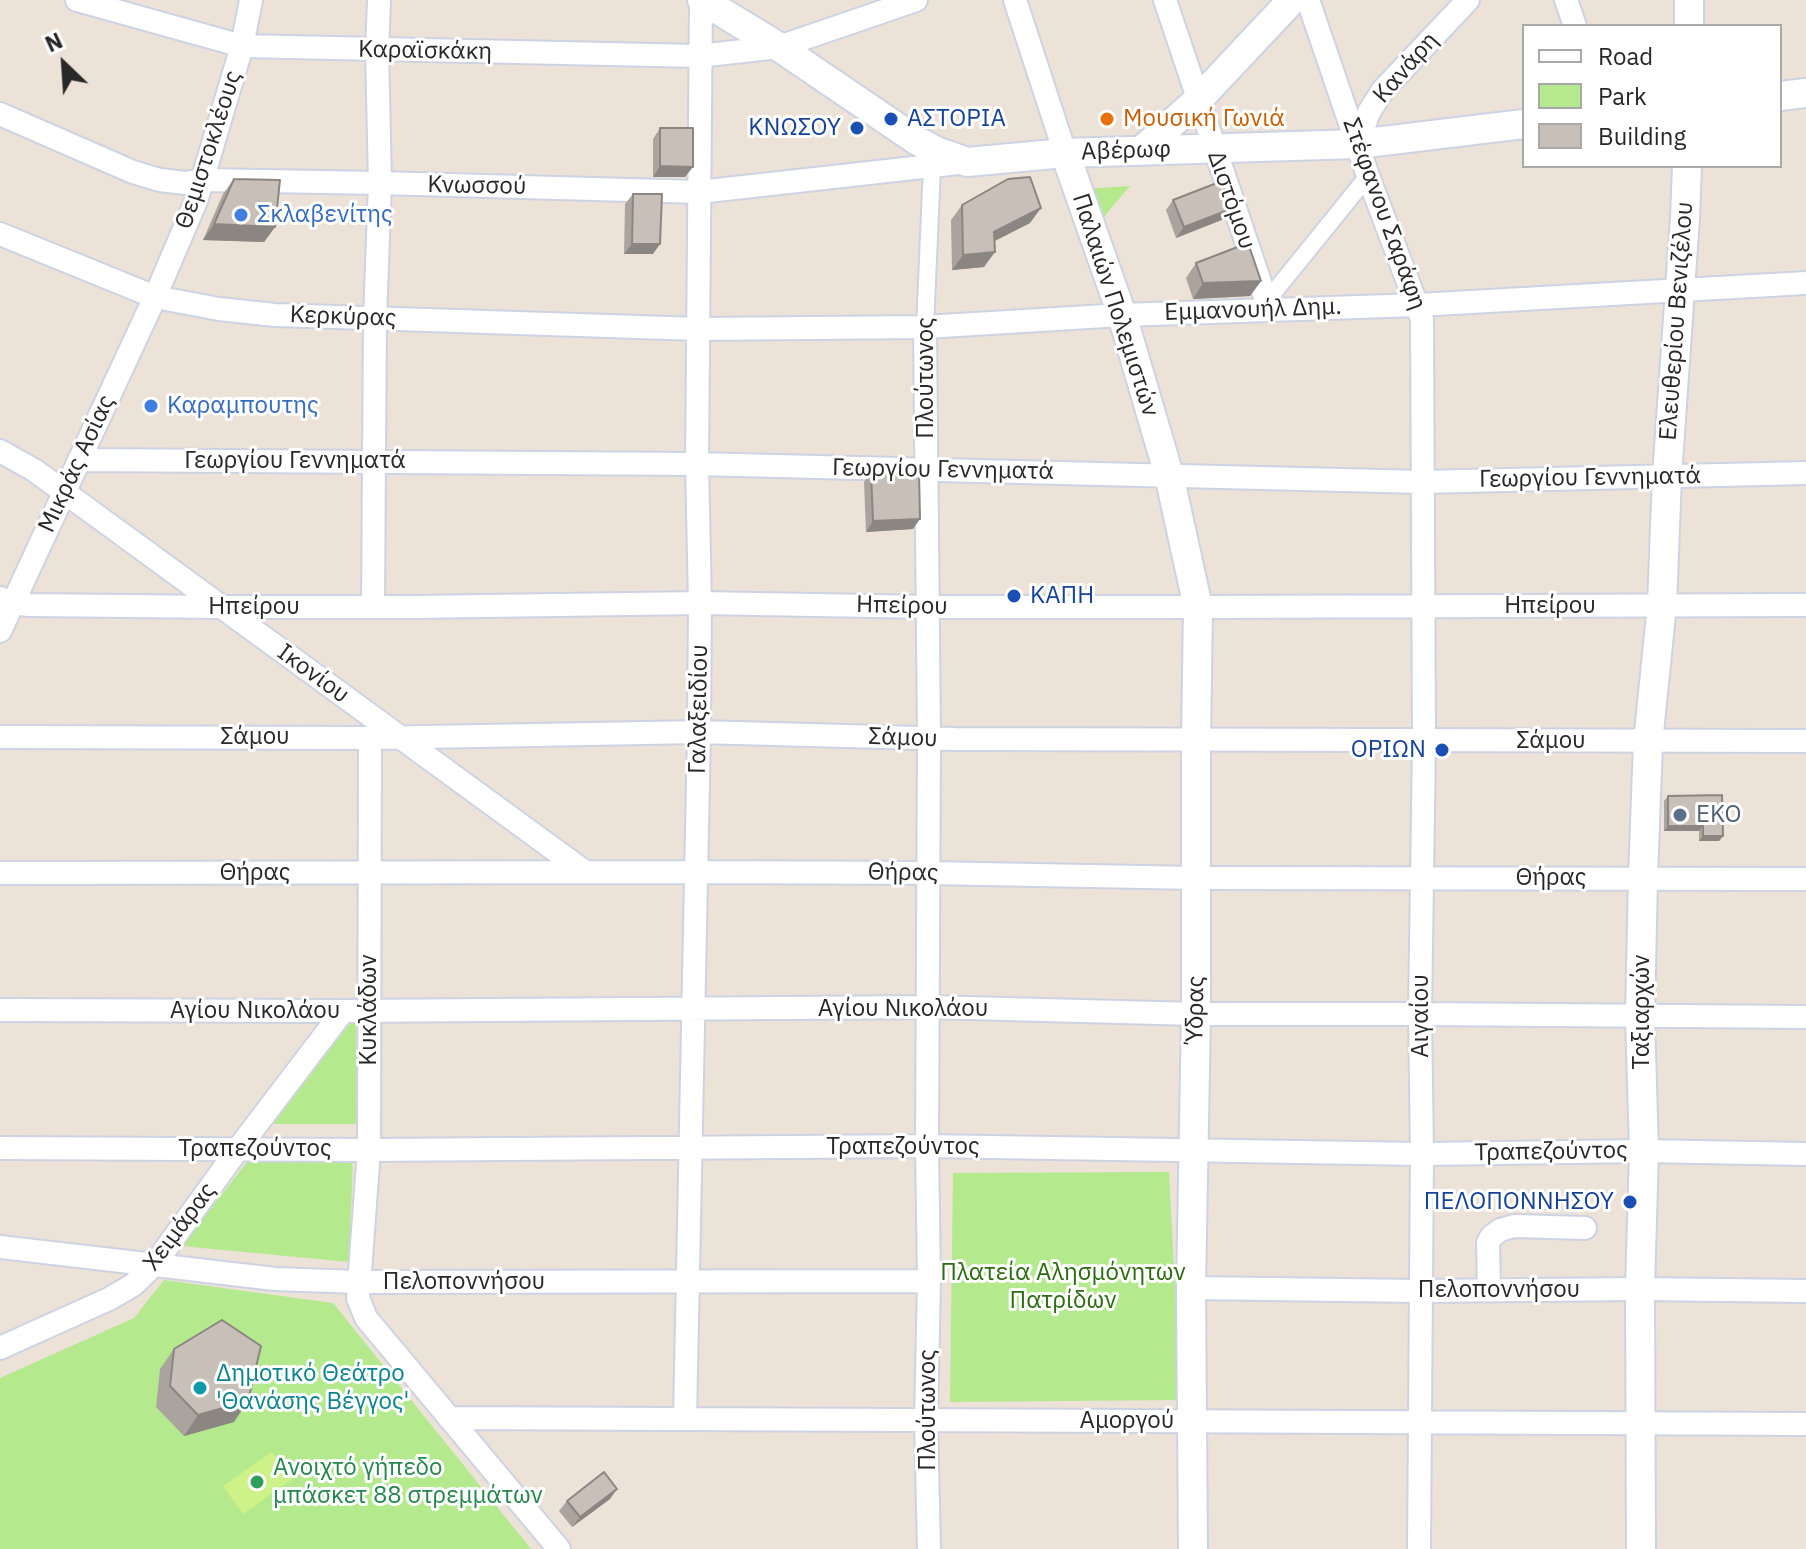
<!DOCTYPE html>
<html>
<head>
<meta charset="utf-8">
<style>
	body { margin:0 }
	#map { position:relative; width:1806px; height:1549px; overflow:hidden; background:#ece2d8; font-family:"IBM Plex Sans",sans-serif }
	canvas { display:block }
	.legend { position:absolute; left:1522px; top:24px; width:260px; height:144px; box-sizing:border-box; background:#fff; border:2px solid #a9a9a9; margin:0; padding:10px 14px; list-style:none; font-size:24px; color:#282828 }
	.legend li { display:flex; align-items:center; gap:16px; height:40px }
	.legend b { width:40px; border:2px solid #a9a9a9 }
	.north { position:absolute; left:24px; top:24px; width:80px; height:80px; -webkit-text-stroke:6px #fff; paint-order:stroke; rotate:335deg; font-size:22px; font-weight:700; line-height:32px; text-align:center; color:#282828 }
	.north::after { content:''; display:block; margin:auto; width:28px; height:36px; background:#282828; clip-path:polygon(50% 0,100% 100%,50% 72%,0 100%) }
</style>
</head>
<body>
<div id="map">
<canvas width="1806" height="1549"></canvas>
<ul class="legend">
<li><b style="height:10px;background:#fff"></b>Road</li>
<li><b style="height:22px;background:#b5e98e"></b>Park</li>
<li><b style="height:22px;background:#c7bfb8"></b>Building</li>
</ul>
<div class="north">N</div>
</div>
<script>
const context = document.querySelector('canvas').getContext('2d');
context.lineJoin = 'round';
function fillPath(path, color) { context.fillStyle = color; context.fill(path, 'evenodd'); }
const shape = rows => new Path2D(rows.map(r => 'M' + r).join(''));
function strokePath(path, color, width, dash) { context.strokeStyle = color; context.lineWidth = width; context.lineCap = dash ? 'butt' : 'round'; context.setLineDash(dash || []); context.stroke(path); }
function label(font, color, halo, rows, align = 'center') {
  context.font = font + ' "IBM Plex Sans",sans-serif'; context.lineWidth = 6; context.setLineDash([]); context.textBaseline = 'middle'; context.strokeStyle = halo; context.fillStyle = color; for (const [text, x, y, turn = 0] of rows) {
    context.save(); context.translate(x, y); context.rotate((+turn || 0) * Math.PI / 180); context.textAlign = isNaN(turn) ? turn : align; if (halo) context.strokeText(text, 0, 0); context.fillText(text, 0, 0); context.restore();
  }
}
fillPath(shape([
	[1130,186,1096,226,1083,189],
	[353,1022,356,1023,356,1124,273,1124,348,1026],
	[252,1156,353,1158,349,1262,181,1246],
	[1169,1172,1181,1400,950,1402,953,1173],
	[164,1280,333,1303,531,1549,0,1549,0,1378,134,1318]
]), '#b5e98e');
fillPath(shape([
	[272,1452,292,1479,243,1514,223,1486]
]), '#cef288');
const pedestrian = shape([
	[1266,302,1368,176],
	[925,327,932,167]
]);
const minor = shape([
	[77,0,242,46,699,56,779,47,916,0],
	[1015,0,1065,153],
	[1165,0,1269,309],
	[1308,0,1368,176,1422,319,1424,741,1420,1014,1422,1154,1419,1549],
	[1566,0,1575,26],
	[0,114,133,172,160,180,185,183,203,180,380,183,699,192,967,162],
	[1358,144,1369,112,1383,90,1468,0],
	[0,234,155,297,219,309,275,315,699,329,925,327,1122,315,1418,305,1806,283],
	[925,327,929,739,927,1146,929,1281,926,1420,929,1549],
	[0,451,34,470,585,872],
	[79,460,697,464,1422,482,1806,473],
	[0,598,12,603,29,605,222,607,414,607,700,603,928,607,1198,607,1806,605],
	[373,607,375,319,380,183,377,50,379,0],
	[0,631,155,297,196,201,242,46,251,0],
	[0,737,370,738,699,732,956,739,1806,741],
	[370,738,369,1150,358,1298,366,1318,559,1549],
	[0,873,697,872,928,873,1196,878,1806,879],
	[0,1010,343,1011,929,1007,1196,1014,1420,1014,1806,1017],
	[0,1148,369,1150,927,1146,1422,1154,1644,1151,1806,1154],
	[0,1247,275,1279,359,1282,929,1281],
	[1191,1288,1420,1291,1640,1289,1806,1291],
	[1489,1290,1488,1243,1491,1237,1500,1230,1514,1226,1585,1228],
	[0,1348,109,1299,133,1285,154,1265,238,1149,343,1011],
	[449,1418,1806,1424],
	[685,1419,699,732,700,603,697,464,701,0]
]);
const tertiary = shape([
	[702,0,779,47,916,140,936,151,967,162,1065,153,1358,144,1524,124],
	[1689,26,1689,0],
	[1780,96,1806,93],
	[1141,151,1198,100,1292,0],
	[1065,153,1122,315,1169,475,1198,607,1196,740,1196,1014,1191,1288,1193,1549],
	[1641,1549,1640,1289,1644,1151,1640,1016,1643,878,1648,742,1662,605,1667,476,1685,218,1687,166]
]);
strokePath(pedestrian, '#cdd3e3', 20);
strokePath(minor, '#cdd3e3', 26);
strokePath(tertiary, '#cdd3e3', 32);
strokePath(pedestrian, '#fff', 16);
strokePath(minor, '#fff', 22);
strokePath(tertiary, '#fff', 28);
fillPath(shape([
	[660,128,685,177,653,177,653,139],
	[234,179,275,227,264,242,203,240,223,194],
	[633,194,653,254,624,254,625,204],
	[1173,200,1231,209,1224,219,1176,238,1166,210],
	[962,205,1030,223,994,241,984,267,952,270,951,220],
	[1196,263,1261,281,1250,296,1193,299,1186,278],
	[871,472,913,529,866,532,864,482],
	[1668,796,1723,836,1719,841,1699,841,1699,831,1664,831,1664,801],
	[174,1349,234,1422,184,1436,156,1407,160,1369],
	[610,1499,572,1527,559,1511,567,1501]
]), '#aba49e');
fillPath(shape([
	[660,166,693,167,685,177,653,177],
	[1041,208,1030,223,983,247,994,232],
	[1231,209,1224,219,1176,238,1184,227],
	[214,224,275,227,264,242,203,240],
	[632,244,660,244,653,254,624,254],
	[995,252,984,267,952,270,963,255],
	[1261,281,1250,296,1193,299,1203,283],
	[920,519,913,529,866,532,873,521],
	[1668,826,1703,826,1699,831,1664,831],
	[1703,836,1723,836,1719,841,1699,841],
	[248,1401,234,1422,184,1436,198,1415],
	[617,1489,610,1499,572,1527,580,1517]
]), '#8b8681');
const building = shape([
	[660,128,693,128,693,167,660,166,660,128],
	[1030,177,1041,208,994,232,995,252,963,255,962,205,1008,179,1030,177],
	[234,179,280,180,275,227,214,224,234,179],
	[1222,181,1231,209,1184,227,1173,200,1222,181],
	[633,194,662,194,660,244,632,244,633,194],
	[1248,243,1261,281,1203,283,1196,263,1248,243],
	[871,472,919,473,920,519,873,521,871,472],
	[1722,795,1723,836,1703,836,1703,826,1668,826,1668,796,1722,795],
	[222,1320,261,1346,248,1401,198,1415,170,1386,174,1349,222,1320],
	[604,1472,617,1489,580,1517,567,1501,604,1472]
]);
fillPath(building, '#c7bfb8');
strokePath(building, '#8b8681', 2);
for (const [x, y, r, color] of [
	[891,119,8,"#1a4fb4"],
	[1107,119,8,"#e8710a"],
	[857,128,8,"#1a4fb4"],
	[241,215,8,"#3f7fe0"],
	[151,406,8,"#3f7fe0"],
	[1014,596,8,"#1a4fb4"],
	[1442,750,8,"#1a4fb4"],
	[1680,815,8,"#5c6f8a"],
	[1630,1202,8,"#1a4fb4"],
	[200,1388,8,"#0f9aa8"],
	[257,1482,8,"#2e9e5b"]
]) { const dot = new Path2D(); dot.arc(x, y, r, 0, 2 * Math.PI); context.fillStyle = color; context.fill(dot); strokePath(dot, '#fff', 3); }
label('24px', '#282828', '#fff', [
	["Καραϊσκάκη",425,51,1],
	["Κανάρη",1406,68,-49],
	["Θεμιστοκλέους",209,150,-72],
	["Αβέρωφ",1126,151,-2],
	["Κνωσσού",477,186,1],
	["Διστόμου",1231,200,71],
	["Στέφανου Σαράφη",1384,214,70],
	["Παλαιών Πολεμιστών",1115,305,72],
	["Εμμανουήλ Δημ.",1253,310,-2],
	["Κερκύρας",343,317,2],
	["Ελευθερίου Βενιζέλου",1677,321,-86],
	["Πλούτωνος",926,378,-90],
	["Γεωργίου Γεννηματά",295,461],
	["Μικράς Ασίας",77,464,-65],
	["Γεωργίου Γεννηματά",943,470,1],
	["Γεωργίου Γεννηματά",1590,478,-1],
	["Ηπείρου",902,606,1],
	["Ηπείρου",1550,606],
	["Ηπείρου",254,607],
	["Ικονίου",313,674,36],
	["Γαλαξειδίου",699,709,-89],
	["Σάμου",255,737],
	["Σάμου",903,738,2],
	["Σάμου",1551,741],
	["Θήρας",255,873],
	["Θήρας",903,873,1],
	["Θήρας",1551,878],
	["Αγίου Νικολάου",903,1009],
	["Κυκλάδων",369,1010,-90],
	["Ύδρας",1196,1010,-89],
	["Αγίου Νικολάου",255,1011],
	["Ταξιαρχών",1642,1012,-90],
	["Αιγαίου",1421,1016,-90],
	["Τραπεζούντος",903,1147],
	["Τραπεζούντος",255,1149],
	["Τραπεζούντος",1551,1152,-1],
	["Χειμάρας",180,1227,-53],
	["Πελοποννήσου",464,1282],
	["Πελοποννήσου",1499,1290],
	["Πλούτωνος",928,1410,-90],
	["Αμοργού",1127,1421]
]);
label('24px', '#164399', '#fff', [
	["ΑΣΤΟΡΙΑ",907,119,"left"],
	["ΚΝΩΣΟΥ",841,128],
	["ΚΑΠΗ",1030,596,"left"],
	["ΟΡΙΩΝ",1426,750],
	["ΠΕΛΟΠΟΝΝΗΣΟΥ",1614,1202]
], 'right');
label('24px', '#c56008', '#fff', [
	["Μουσική Γωνιά",1123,119]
], 'left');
label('24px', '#366cbe', '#fff', [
	["Σκλαβενίτης",257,215],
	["Καραμπουτης",167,406]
], 'left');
label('24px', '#4e5e75', '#fff', [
	["EKO",1696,815]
], 'left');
label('24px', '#2c6b12', '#fff', [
	["Πλατεία Αλησμόνητων",1063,1273],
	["Πατρίδων",1063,1301]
]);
label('24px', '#0d838f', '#fff', [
	["Δημοτικό Θεάτρο",216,1374],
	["'Θανάσης Βέγγος'",216,1402]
], 'left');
label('24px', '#27864d', '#fff', [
	["Ανοιχτό γήπεδο",273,1468],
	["μπάσκετ 88 στρεμμάτων",273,1496]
], 'left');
</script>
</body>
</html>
